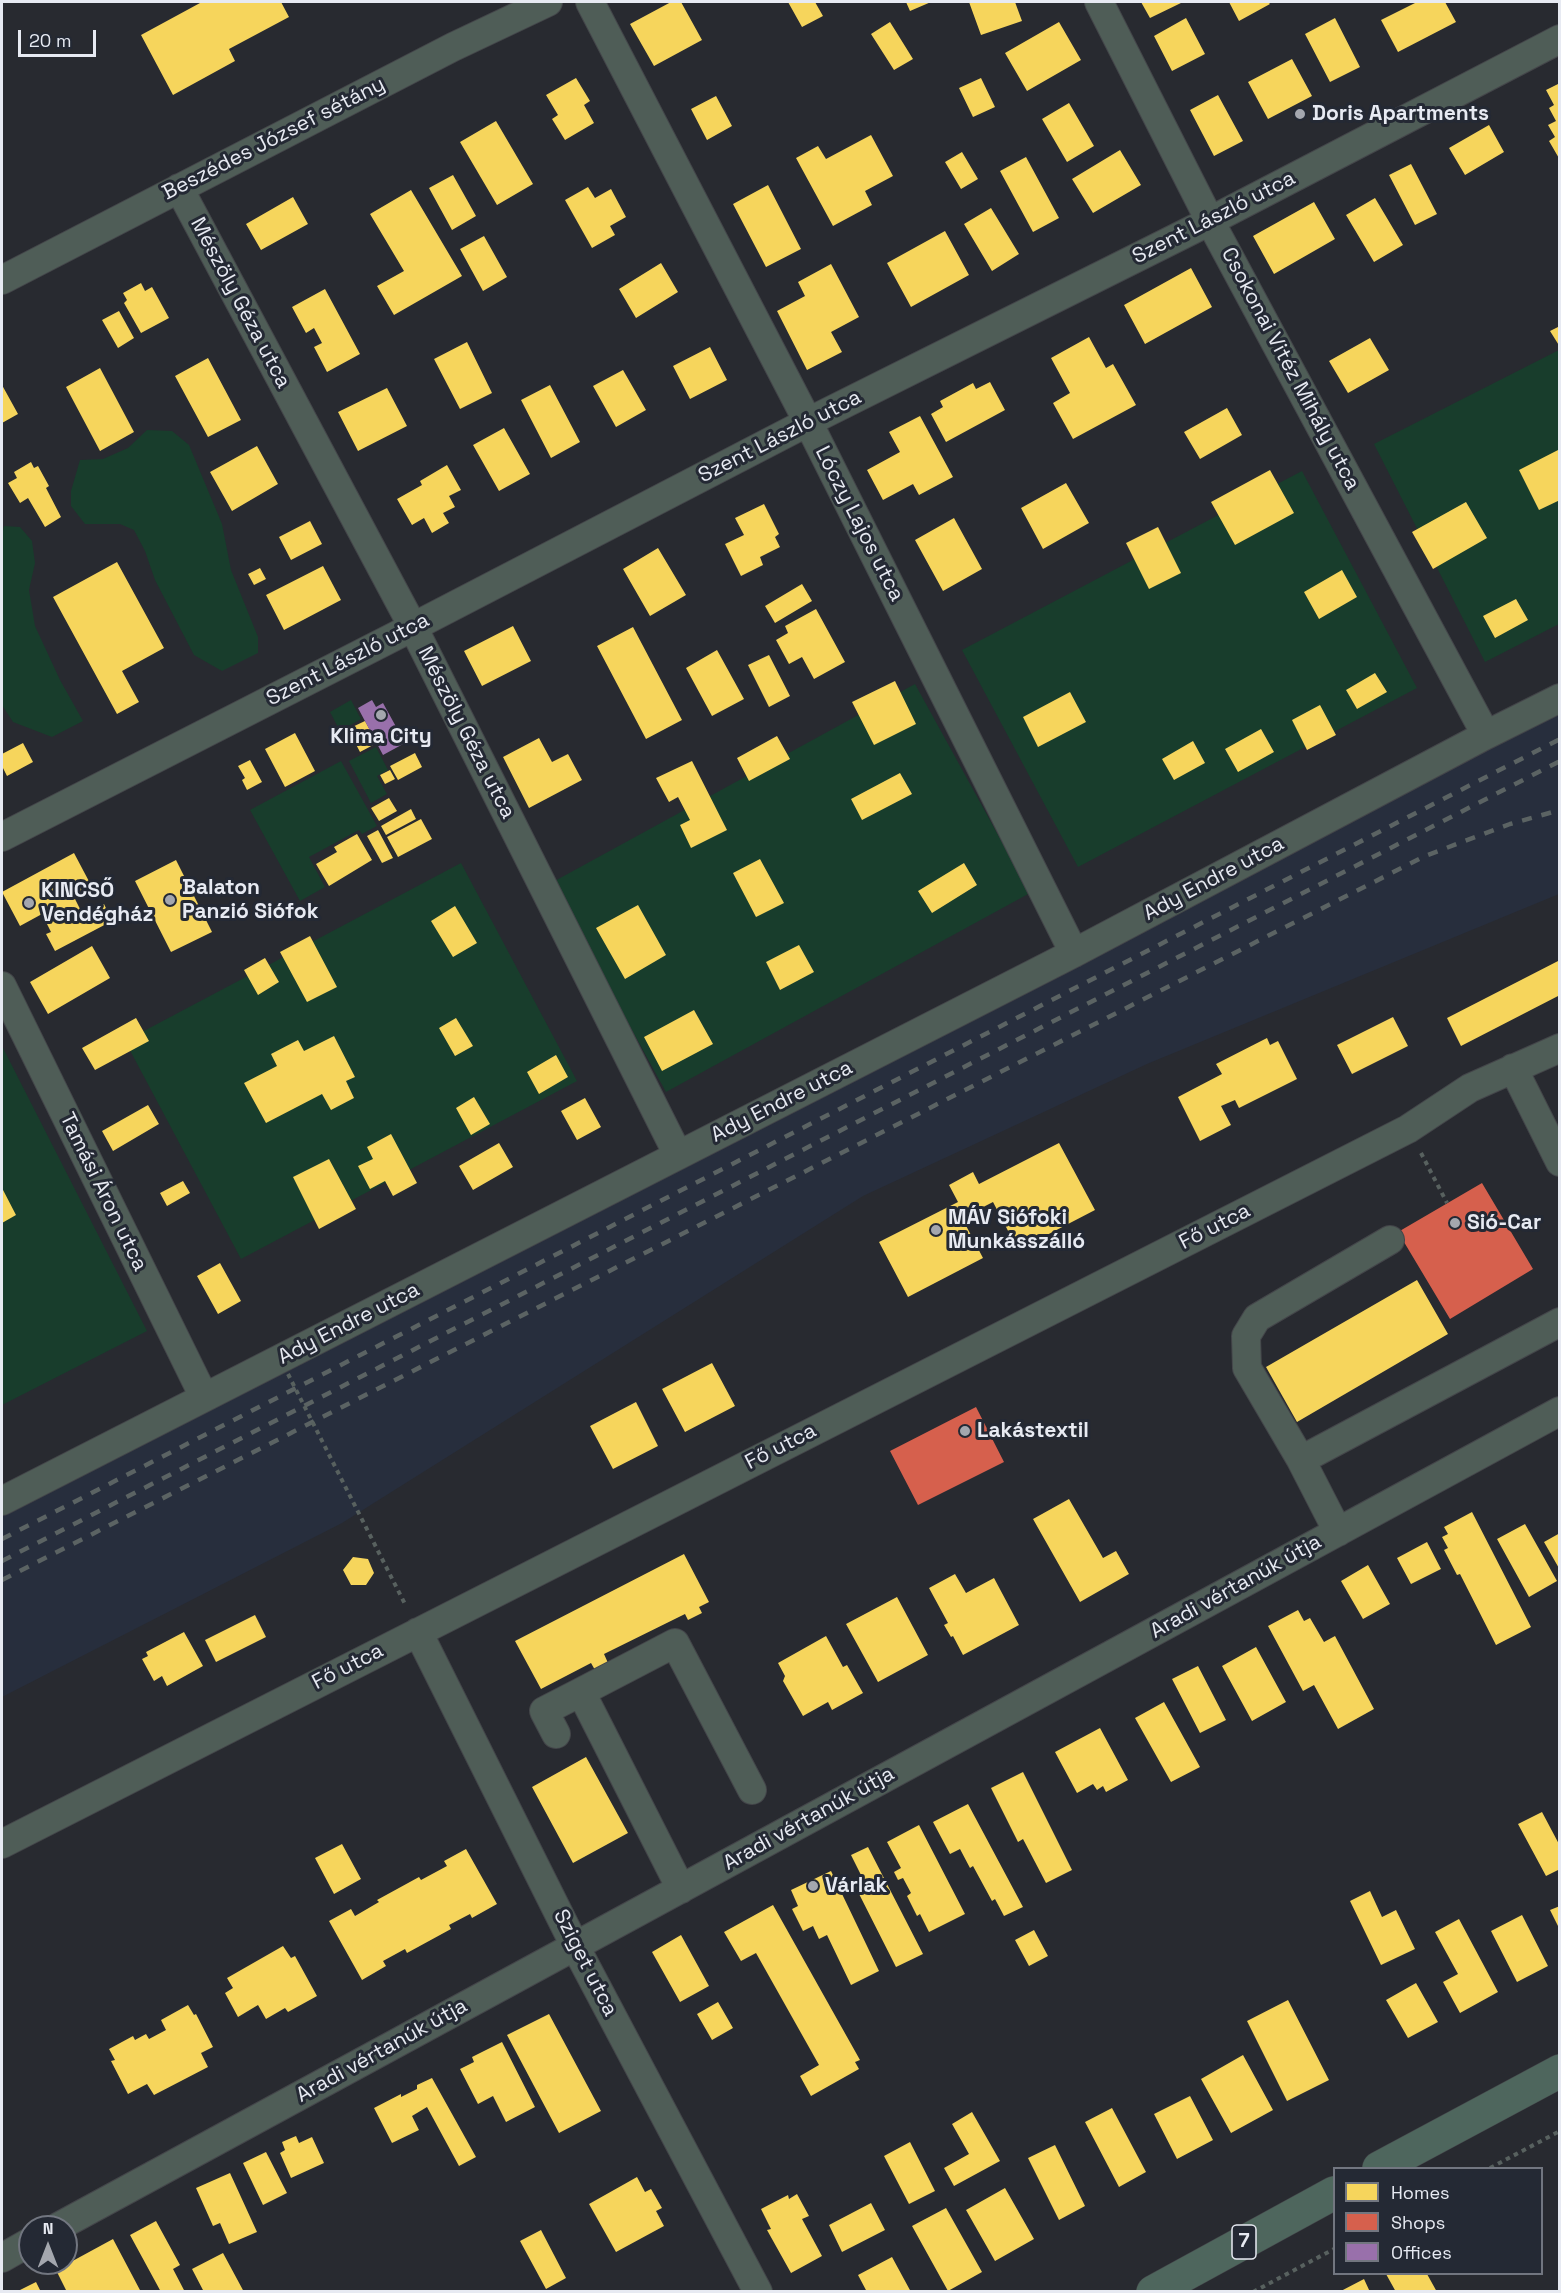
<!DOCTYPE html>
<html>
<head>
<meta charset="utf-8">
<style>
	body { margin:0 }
	#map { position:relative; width:1561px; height:2293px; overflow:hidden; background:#282a30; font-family:"Space Grotesk",sans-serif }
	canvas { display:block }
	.frame { position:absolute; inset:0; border:3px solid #e7eaf2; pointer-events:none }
	.legend { position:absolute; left:1333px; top:2167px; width:210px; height:108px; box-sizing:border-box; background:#242934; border:2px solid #727680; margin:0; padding:8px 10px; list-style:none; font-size:18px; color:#e7eaf2 }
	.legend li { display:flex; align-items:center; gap:12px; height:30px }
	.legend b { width:30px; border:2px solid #727680 }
	.north { position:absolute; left:18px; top:2215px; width:60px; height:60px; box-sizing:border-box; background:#242934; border:2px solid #727680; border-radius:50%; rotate:0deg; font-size:16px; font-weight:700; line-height:24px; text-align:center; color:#e7eaf2 }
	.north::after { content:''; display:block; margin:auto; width:21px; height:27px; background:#a4a7ae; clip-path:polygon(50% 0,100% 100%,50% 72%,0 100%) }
	.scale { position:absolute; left:18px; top:30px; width:78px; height:27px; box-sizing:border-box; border:3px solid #e7eaf2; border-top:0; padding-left:8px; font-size:18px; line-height:21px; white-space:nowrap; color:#e7eaf2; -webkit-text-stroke:4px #242934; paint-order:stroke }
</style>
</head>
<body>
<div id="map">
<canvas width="1561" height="2293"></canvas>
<div class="frame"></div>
<ul class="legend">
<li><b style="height:16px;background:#f6d55c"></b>Homes</li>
<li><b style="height:16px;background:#d6604d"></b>Shops</li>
<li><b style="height:16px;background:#9970ab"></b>Offices</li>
</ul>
<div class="north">N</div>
<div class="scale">20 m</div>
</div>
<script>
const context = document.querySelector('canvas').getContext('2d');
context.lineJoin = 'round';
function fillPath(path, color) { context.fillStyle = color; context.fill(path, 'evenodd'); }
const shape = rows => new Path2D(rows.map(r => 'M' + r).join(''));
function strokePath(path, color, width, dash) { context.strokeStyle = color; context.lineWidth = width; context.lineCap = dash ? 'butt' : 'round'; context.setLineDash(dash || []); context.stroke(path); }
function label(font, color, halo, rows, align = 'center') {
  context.font = font + ' "Space Grotesk",sans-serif'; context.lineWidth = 6; context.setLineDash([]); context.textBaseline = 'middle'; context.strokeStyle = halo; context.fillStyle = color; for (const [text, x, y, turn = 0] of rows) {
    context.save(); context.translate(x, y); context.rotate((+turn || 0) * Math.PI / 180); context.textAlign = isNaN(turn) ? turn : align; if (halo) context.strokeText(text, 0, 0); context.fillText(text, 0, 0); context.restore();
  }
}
fillPath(shape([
	[1559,687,1559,894,1147,1064,863,1196,342,1523,2,1697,2,1490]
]), '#272e3d');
fillPath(shape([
	[1559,350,1559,624,1485,662,1374,444],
	[147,430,172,431,189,445,222,524,231,570,258,637,258,653,222,671,194,655,155,580,145,551,134,530,120,524,85,524,71,506,71,491,80,460,103,459,128,448],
	[1302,471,1417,688,1078,867,962,650],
	[4,526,20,527,32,541,35,563,29,590,35,626,60,680,83,721,52,737,13,722,2,705,2,535],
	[915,684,1030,893,666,1092,551,883],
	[351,700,361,719,340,731,330,712],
	[376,747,388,770,377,776,387,794,371,803,349,761],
	[341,761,377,826,362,834,359,830,309,857,325,887,300,901,250,810],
	[461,863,577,1081,241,1259,125,1041],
	[2,1046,147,1331,2,1405]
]), '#183d2c');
fillPath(shape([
	[199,2,281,2,289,17,229,49,235,61,173,95,141,35,200,3],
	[671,2,681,2,702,40,654,66,630,24],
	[788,2,815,2,823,16,802,27],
	[906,2,931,2,910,11],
	[969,2,1015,2,1022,21,981,35],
	[1141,2,1183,2,1150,18],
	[1229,2,1268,2,1270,4,1239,21],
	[1417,2,1445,2,1456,22,1398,52,1381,20],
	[1186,18,1205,54,1172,71,1154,36],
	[1335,18,1360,67,1330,82,1305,34],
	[890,22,913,59,894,70,871,34],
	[1059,22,1081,60,1027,91,1005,53],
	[1292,59,1312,96,1268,119,1248,82],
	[576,78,590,101,584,105,594,123,565,140,552,119,558,115,546,95],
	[981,78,995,107,973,117,959,88],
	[1560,83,1560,160,1549,141,1555,137,1548,125,1556,121,1549,108,1554,105,1546,90],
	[1218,95,1243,141,1214,156,1190,110],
	[716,96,732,126,707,140,691,109],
	[1069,103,1094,146,1067,162,1042,119],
	[496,121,533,184,497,205,460,142],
	[1489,125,1504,152,1465,175,1449,148],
	[871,135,893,176,865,191,872,205,833,226,796,158,818,146,826,159],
	[1120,150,1141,185,1093,213,1072,179],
	[962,152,978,179,961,189,945,162],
	[1026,157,1059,218,1033,232,1000,171],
	[1411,164,1437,214,1415,225,1389,175],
	[453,175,476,216,452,230,429,188],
	[768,185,801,249,766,267,733,204],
	[588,187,595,198,611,189,626,217,610,226,615,235,592,248,565,200],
	[411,190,462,276,394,315,377,286,404,271,370,214],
	[293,197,308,224,261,250,246,224],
	[1375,198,1403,245,1374,262,1346,215],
	[1314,202,1335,239,1274,274,1253,236],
	[991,208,1019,254,992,271,964,224],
	[945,231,969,275,911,307,887,263],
	[484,236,507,277,483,291,460,249],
	[661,263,678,292,636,318,619,289],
	[831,264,859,317,831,332,842,352,807,370,777,311,805,296,798,282],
	[1191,268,1212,307,1145,344,1124,305],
	[141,283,145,291,152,287,169,318,141,333,124,303,127,300,123,293],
	[325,289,360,354,327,372,314,347,322,343,314,328,306,333,292,307],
	[119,311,134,338,118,348,102,320],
	[1560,326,1560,347,1550,331],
	[1089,337,1106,368,1113,364,1136,405,1073,439,1053,403,1070,393,1051,358],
	[1370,338,1389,370,1348,393,1329,361],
	[467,342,492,393,460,409,434,359],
	[710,347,727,380,690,399,673,366],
	[208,358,241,420,208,437,175,376],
	[100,368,134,432,100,451,66,387],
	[623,370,646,410,616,427,593,386],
	[990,382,1005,410,946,442,931,414,943,407,940,401,973,383,976,389],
	[2,385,18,414,2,423],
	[550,385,580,442,551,458,521,400],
	[387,388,407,426,358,451,338,412],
	[1227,408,1242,435,1200,459,1184,432],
	[920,416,953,477,919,495,913,484,883,500,867,470,900,452,889,432],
	[504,428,530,474,499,491,473,445],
	[257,446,278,484,232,511,210,472],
	[1560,449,1560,500,1539,510,1519,470],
	[31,462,34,468,38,466,49,486,46,488,61,517,45,527,28,498,20,503,8,483,17,478,14,472],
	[447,465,461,490,449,496,455,507,443,513,449,523,432,533,424,518,412,525,397,499,422,485,420,481],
	[1270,470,1294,513,1235,545,1211,502],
	[1066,483,1089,523,1043,549,1021,508],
	[1466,502,1487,538,1433,569,1412,532],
	[764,504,779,534,775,537,780,547,760,557,763,565,741,576,725,544,744,535,735,518],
	[954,518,982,569,943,591,915,540],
	[310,521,322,544,291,560,279,537],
	[1158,527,1181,573,1149,589,1126,543],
	[658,548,686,595,650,616,623,569],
	[117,562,164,648,122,671,139,702,117,714,53,597],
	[323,566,341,600,284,630,266,595],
	[260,568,266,579,254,585,248,574],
	[1342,570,1357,597,1319,619,1304,592],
	[802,584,812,601,775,623,765,606],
	[1516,599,1528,620,1495,638,1483,616],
	[816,609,845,662,814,679,802,657,789,664,776,640,788,633,785,626],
	[513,626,531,661,482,686,464,651],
	[633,627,682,720,646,739,597,646],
	[717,650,744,699,712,716,686,668],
	[769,655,790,696,769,707,748,665],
	[1375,673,1387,692,1357,709,1346,690],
	[895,681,916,724,874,745,852,702],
	[1070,692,1086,722,1038,747,1023,717],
	[1320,705,1336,735,1307,750,1292,720],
	[365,721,377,743,360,752,348,729],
	[1261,729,1274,752,1238,772,1225,749],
	[295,733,315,771,285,787,265,749],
	[777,736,790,759,749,781,737,758],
	[539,738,552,762,568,754,582,780,529,808,503,757],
	[1193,741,1205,763,1174,780,1162,759],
	[23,743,33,762,7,776,2,766,2,754],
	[415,753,422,767,398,780,390,766],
	[250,760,262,782,247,790,242,780,245,778,238,766],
	[692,761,727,830,691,848,680,825,690,820,678,797,669,802,656,778],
	[390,770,395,779,385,784,380,775],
	[900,773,912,794,862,820,851,799],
	[389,798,397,811,379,821,371,808],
	[411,809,416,819,386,835,381,826],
	[421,819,432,839,398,857,387,837],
	[378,830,393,858,382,863,367,836],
	[357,834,372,860,329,886,316,864,337,852,334,847],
	[74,853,92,887,74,897,83,915,104,904,112,921,55,951,46,934,51,932,42,914,20,926,2,892],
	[760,859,784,903,756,917,733,873],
	[176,860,212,932,171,952,135,881],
	[964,863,977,885,932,913,918,891],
	[638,905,666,955,625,979,596,928],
	[455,906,477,943,453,957,431,921],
	[310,936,337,987,307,1002,280,952],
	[799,945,814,972,780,990,766,962],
	[92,946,110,978,48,1014,30,982],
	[265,958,279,982,258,995,244,970],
	[1560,960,1560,995,1461,1046,1447,1018],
	[694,1010,713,1044,662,1071,644,1037],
	[1393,1017,1408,1046,1352,1074,1337,1045],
	[136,1018,149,1041,95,1070,82,1048],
	[456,1018,473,1046,455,1056,439,1028],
	[334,1036,355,1077,346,1081,354,1098,331,1110,322,1094,266,1123,244,1083,277,1066,271,1054,298,1040,304,1051],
	[1267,1038,1270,1045,1278,1041,1297,1079,1239,1108,1235,1100,1221,1106,1231,1125,1200,1141,1178,1097,1222,1074,1216,1064],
	[556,1055,568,1077,539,1094,527,1072],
	[474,1097,490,1124,471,1135,456,1108],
	[585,1098,601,1127,577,1140,561,1111],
	[148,1105,159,1124,113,1151,102,1131],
	[391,1134,417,1183,393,1196,385,1181,370,1189,358,1166,373,1159,367,1147],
	[499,1143,513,1167,473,1190,459,1166],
	[1059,1143,1095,1210,1018,1250,993,1202,962,1218,983,1258,908,1297,879,1242,958,1202,949,1185,973,1172,979,1184],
	[329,1159,356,1209,319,1229,293,1177],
	[183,1181,190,1193,167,1206,160,1193],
	[2,1188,16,1215,2,1223],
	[220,1263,241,1301,218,1314,197,1276],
	[1417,1280,1448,1334,1297,1422,1266,1367],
	[712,1363,735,1406,685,1432,662,1389],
	[636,1402,658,1446,613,1469,590,1426],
	[1069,1499,1103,1558,1116,1551,1129,1574,1080,1602,1033,1519],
	[1472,1512,1531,1627,1496,1645,1460,1574,1457,1575,1444,1550,1448,1548,1442,1537,1448,1534,1444,1527],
	[1525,1524,1557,1581,1529,1597,1497,1539],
	[1560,1533,1560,1570,1544,1542],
	[1427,1542,1441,1569,1411,1584,1397,1558],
	[684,1554,709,1602,699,1607,702,1613,688,1620,685,1614,604,1654,608,1663,595,1670,591,1663,541,1689,515,1641],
	[353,1557,368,1559,374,1573,366,1585,351,1585,343,1570],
	[1368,1565,1390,1604,1363,1619,1341,1581],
	[955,1574,966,1593,994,1578,1019,1625,963,1655,953,1636,951,1637,944,1625,948,1623,929,1588],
	[897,1597,928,1655,878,1682,846,1624],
	[1298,1610,1304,1621,1310,1618,1324,1642,1335,1636,1374,1709,1338,1729,1314,1685,1303,1691,1268,1626],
	[255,1615,266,1637,216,1662,205,1640],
	[184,1632,203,1666,167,1686,162,1676,154,1681,142,1659,148,1656,146,1652],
	[826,1636,843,1667,847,1665,863,1693,832,1710,828,1702,803,1716,783,1681,785,1676,778,1663],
	[1256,1647,1286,1702,1252,1721,1222,1666],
	[1198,1666,1226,1720,1200,1733,1172,1679],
	[1164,1702,1200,1767,1171,1782,1135,1718],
	[1100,1728,1128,1780,1106,1792,1103,1786,1097,1790,1093,1784,1077,1793,1055,1752],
	[586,1757,628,1833,573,1863,532,1787],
	[1023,1772,1072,1870,1046,1883,1023,1839,1018,1842,991,1788],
	[968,1804,1023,1907,1004,1916,995,1899,992,1901,973,1866,970,1868,960,1849,950,1854,933,1822],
	[1542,1812,1560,1846,1560,1869,1546,1876,1518,1824],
	[919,1825,965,1914,929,1932,920,1914,917,1916,907,1896,911,1893,903,1878,898,1880,894,1872,901,1868,887,1842],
	[342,1844,361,1879,334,1894,315,1858],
	[868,1847,923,1954,896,1967,854,1884,863,1879,851,1855],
	[466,1849,497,1904,472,1918,470,1914,449,1925,451,1929,407,1953,405,1949,383,1961,386,1966,362,1980,329,1921,351,1909,355,1916,379,1902,377,1900,419,1877,421,1880,447,1866,444,1861],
	[831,1871,879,1971,851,1985,827,1935,819,1939,813,1926,803,1931,792,1909,798,1906,791,1890],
	[1370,1891,1382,1917,1396,1910,1415,1949,1381,1965,1350,1901],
	[773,1905,860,2060,855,2062,859,2069,811,2096,800,2076,819,2065,756,1953,741,1961,724,1932],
	[1560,1906,1560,1930,1550,1910],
	[1522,1915,1548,1966,1517,1982,1491,1931],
	[1459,1919,1498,1992,1460,2013,1443,1982,1458,1974,1435,1932],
	[1034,1930,1048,1956,1029,1966,1015,1940],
	[681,1935,709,1986,680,2002,652,1952],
	[283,1946,291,1958,295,1956,317,1996,288,2012,285,2008,266,2019,258,2005,238,2017,225,1993,233,1988,227,1978],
	[1416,1983,1438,2022,1408,2038,1386,2000],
	[1288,2000,1329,2080,1287,2101,1247,2021],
	[718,2002,733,2028,712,2040,697,2014],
	[188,2005,194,2015,196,2014,213,2047,201,2053,208,2067,154,2095,147,2084,128,2094,111,2061,115,2060,109,2049,133,2036,135,2040,146,2034,149,2039,166,2030,161,2020],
	[549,2014,601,2111,559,2133,507,2035],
	[502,2042,535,2107,506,2122,493,2096,478,2104,460,2069,474,2062,472,2057],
	[1243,2055,1273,2110,1231,2133,1201,2079],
	[432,2078,476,2157,459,2166,427,2107,412,2116,419,2130,392,2143,374,2108,401,2094,401,2097,417,2089,417,2085],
	[1190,2096,1213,2140,1177,2159,1154,2114],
	[1112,2108,1146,2172,1119,2187,1085,2122],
	[972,2112,1000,2161,954,2186,944,2168,969,2154,952,2124],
	[296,2136,299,2143,312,2137,324,2163,291,2178,280,2153,285,2150,282,2142],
	[910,2142,935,2191,909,2204,884,2156],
	[1055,2145,1085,2206,1059,2220,1028,2158],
	[266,2152,287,2193,263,2205,243,2163],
	[230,2173,257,2232,229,2244,220,2223,213,2226,196,2188],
	[637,2177,645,2192,651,2189,662,2208,656,2211,664,2226,616,2252,589,2204],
	[1005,2188,1034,2239,995,2261,966,2210],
	[797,2194,809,2216,802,2219,822,2256,791,2273,767,2230,771,2229,761,2209,788,2195,789,2199],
	[871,2203,885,2230,842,2252,829,2225],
	[946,2208,982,2272,948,2291,912,2226],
	[156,2221,180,2265,173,2269,185,2292,161,2292,130,2235],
	[541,2230,566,2278,546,2289,520,2241],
	[113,2239,141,2292,67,2292,56,2270],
	[223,2253,244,2292,204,2292,192,2269],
	[892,2257,911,2292,867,2292,858,2275],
	[1386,2274,1427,2274,1437,2292,1396,2292],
	[1364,2279,1370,2292,1339,2292],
	[36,2282,41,2292,16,2292]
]), '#f6d55c');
fillPath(shape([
	[1482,1183,1533,1269,1450,1319,1398,1232],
	[976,1407,1004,1462,918,1505,890,1451]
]), '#d6604d');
fillPath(shape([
	[372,700,376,707,383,703,405,743,383,755,358,708]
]), '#9970ab');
const minor = shape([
	[590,2,808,422,1074,953],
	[1099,2,1210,221,1486,735],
	[179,188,413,627,678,1155],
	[2,280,453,47,548,2],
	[2,837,413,627,808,422,1210,221,1560,39],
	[2,986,204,1397],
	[1513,1068,1560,1162],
	[1390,1240,1257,1318,1246,1336,1247,1368,1301,1460,1560,1322],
	[1301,1460,1338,1532],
	[2,1501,1074,953,1486,735,1560,698],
	[418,1632,575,1946,758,2292],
	[556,1734,544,1711,581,1692],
	[2,1844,1408,1129,1470,1088,1560,1048],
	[681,1889,581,1692,675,1643,752,1790],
	[58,2227,1560,1411],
	[2,2258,30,2242]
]);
const major = shape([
	[1379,2168,1560,2071],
	[1153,2292,1334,2193]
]);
strokePath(minor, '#44464a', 30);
strokePath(major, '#44464a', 34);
strokePath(shape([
	[1421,1153,1447,1203],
	[1490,2168,1560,2131],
	[1253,2292,1334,2249]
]), '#58615f', 4, [4.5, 4.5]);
strokePath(minor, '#4f5d57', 28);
strokePath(major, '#4e665d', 33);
strokePath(shape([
	[2,1539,1560,739],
	[2,1561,1560,761],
	[2,1580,1425,856,1510,824,1560,810]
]), '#5b6363', 4.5, [10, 10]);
strokePath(shape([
	[288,1374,406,1606]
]), '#58615f', 4, [4.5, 4.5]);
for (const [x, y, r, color] of [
	[1300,114,6,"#a4a7ae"],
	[381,715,6,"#a4a7ae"],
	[170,900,6,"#a4a7ae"],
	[29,903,6,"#a4a7ae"],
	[1455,1223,6,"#a4a7ae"],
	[936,1230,6,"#a4a7ae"],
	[965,1431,6,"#a4a7ae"],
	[813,1886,6,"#a4a7ae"]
]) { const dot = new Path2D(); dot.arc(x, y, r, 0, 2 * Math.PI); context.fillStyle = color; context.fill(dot); strokePath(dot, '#242934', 2); }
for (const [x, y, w] of [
	[1244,2242,24]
]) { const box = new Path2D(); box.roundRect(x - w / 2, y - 17, w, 34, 4.5); context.fillStyle = '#242934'; context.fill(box); strokePath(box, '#e7eaf2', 1.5); }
label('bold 20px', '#e7eaf2', null, [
	["7",1244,2242]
]);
label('bold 21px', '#e7eaf2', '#242934', [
	["Doris Apartments",1312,114],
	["Klima City",381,737,"center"],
	["Balaton",182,888],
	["Panzió Siófok",182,912],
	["KINCSŐ",41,891],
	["Vendégház",41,915],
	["MÁV Siófoki",948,1218],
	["Munkásszálló",948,1242],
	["Sió-Car",1467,1223],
	["Lakástextil",977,1431],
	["Várlak",825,1886]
], 'left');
label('21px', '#e7eaf2', '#242934', [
	["Beszédes József sétány",274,139,-27],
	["Szent László utca",1214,218,-27],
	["Mészöly Géza utca",240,303,62],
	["Csokonai Vitéz Mihály utca",1290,369,62],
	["Szent László utca",780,437,-27],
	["Lóczy Lajos utca",859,524,63],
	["Szent László utca",348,660,-27],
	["Mészöly Géza utca",466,733,63],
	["Ady Endre utca",1214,879,-28],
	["Ady Endre utca",782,1102,-27],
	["Tamási Áron utca",103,1192,64],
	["Fő utca",1215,1227,-27],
	["Ady Endre utca",349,1324,-27],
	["Fő utca",781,1447,-27],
	["Aradi vértanúk útja",1236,1587,-29],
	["Fő utca",348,1667,-27],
	["Aradi vértanúk útja",809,1819,-29],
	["Sziget utca",585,1963,63],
	["Aradi vértanúk útja",382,2051,-29]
]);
</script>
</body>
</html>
